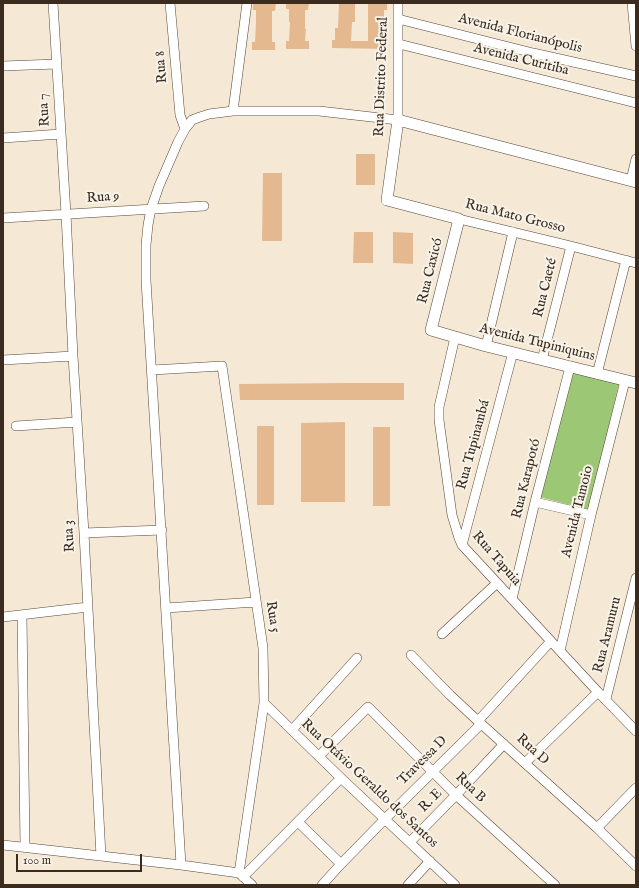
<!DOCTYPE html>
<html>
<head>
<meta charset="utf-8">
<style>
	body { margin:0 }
	#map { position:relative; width:639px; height:888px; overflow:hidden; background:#f5e8d5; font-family:"IM FELL English",serif }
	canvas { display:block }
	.frame { position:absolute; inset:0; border:4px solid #3b2a1e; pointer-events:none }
	.scale { position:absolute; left:16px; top:854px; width:126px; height:18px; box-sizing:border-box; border:2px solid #3b2a1e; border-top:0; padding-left:5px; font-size:12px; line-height:14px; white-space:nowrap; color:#3b2a1e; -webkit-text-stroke:3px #f7f3e8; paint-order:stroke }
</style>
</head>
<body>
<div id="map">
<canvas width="639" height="888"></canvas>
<div class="frame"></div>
<div class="scale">100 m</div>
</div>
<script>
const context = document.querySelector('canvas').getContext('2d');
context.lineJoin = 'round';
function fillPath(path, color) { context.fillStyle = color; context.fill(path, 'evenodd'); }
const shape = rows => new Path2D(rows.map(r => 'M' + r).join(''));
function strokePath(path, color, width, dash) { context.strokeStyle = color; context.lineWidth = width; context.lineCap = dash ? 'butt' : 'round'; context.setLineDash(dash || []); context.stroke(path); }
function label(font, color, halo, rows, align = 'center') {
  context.font = font + ' "IM FELL English",serif'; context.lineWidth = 4; context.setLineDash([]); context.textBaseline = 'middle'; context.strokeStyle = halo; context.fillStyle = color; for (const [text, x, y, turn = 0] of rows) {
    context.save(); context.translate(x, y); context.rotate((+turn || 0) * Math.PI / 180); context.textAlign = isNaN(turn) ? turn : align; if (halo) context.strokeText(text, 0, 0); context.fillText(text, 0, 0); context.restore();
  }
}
fillPath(shape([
	[572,372,619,383,589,510,540,497]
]), '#9cc876');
fillPath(shape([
	[253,3,276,3,275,11,272,11,272,42,275,42,275,50,252,50,252,42,255,42,256,23,256,10,253,10],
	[286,3,309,3,308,10,305,10,305,29,306,29,305,41,309,41,309,49,286,49,286,41,289,41,290,22,289,22,289,9,286,9],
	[339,3,355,3,355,22,352,22,351,41,368,41,368,3,387,3,387,10,384,10,384,41,387,42,387,49,332,48,332,40,335,40,335,28,338,28],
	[356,154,375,154,375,185,356,185],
	[263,173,282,173,282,241,262,241],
	[354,232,373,232,373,263,353,263],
	[393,232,413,233,413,264,393,263],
	[347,383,404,383,404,400,240,400,239,384],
	[345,422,345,502,301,502,301,423],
	[257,426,274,426,274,505,257,505],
	[373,427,390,427,390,506,373,506]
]), '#e4b990');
const minor = shape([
	[53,3,66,214,73,356,84,533,101,856],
	[170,3,180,115,185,129],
	[632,3,636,46],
	[398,19,533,53,636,76],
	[399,44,636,103],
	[3,66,57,64],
	[233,111,247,3],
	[3,138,61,134],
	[631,180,636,159],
	[3,218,204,206],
	[459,219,571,246,636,263],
	[455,337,439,407,439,420,452,515,459,538,462,545,598,692,636,731],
	[486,346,513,232],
	[3,360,73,356],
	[542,360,571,246],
	[152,370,222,366,263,648,264,703,239,873],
	[597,374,626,260],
	[16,426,77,422],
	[535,502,591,515],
	[84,533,162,530],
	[462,545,513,352],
	[512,599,535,502,570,367],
	[166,608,256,602],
	[22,615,25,847],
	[3,617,88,607],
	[442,634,497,583],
	[560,651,591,515,625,381],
	[411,655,450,695,478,721,597,828,636,866],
	[606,699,636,578],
	[264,703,341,778,455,885],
	[478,721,551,641],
	[292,730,357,658],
	[319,756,368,707,456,795,555,885],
	[525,763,598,692],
	[298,822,341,864],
	[597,828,636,788],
	[410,842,456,795,504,744],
	[3,845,181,865,239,873,252,885],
	[181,865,146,280,146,245,148,225,151,209,159,186,178,142,185,129,189,124,192,120,200,117,209,114,233,111,319,111,398,120,398,3],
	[243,877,341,778],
	[322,885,341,864,385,819,481,724],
	[408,885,430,861]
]);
const tertiary = shape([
	[636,182,398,120,387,200,459,219,431,330,486,346,636,383]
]);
strokePath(minor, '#574639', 10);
strokePath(tertiary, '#574639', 12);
strokePath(minor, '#fff', 9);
strokePath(tertiary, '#fff', 11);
label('14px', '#3b2a1e', '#f7f3e8', [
	["Avenida Florianópolis",520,34,14],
	["Avenida Curitiba",521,60,14],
	["Rua 8",162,67,-95],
	["Rua Distrito Federal",382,77,-88],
	["Rua 7",45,110,-93],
	["Rua 9",103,198,-4],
	["Rua Mato Grosso",515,217,14],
	["Rua Caxicó",431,271,-76],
	["Rua Caeté",546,288,-76],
	["Avenida Tupiniquins",537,343,14],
	["Rua Tupinambá",474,445,-75],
	["Rua Karapotó",527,479,-76],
	["Avenida Tamoio",578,512,-76],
	["Rua 3",70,536,-93],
	["Rua Tapuia",496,559,49],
	["Rua 5",272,617,81],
	["Rua Aramuru",608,635,-76],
	["Rua D",532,750,42],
	["Travessa D",423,761,-45],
	["Rua Otávio Geraldo dos Santos",369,784,43],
	["Rua B",470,788,44],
	["R. E",431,801,-45]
]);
</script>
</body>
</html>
